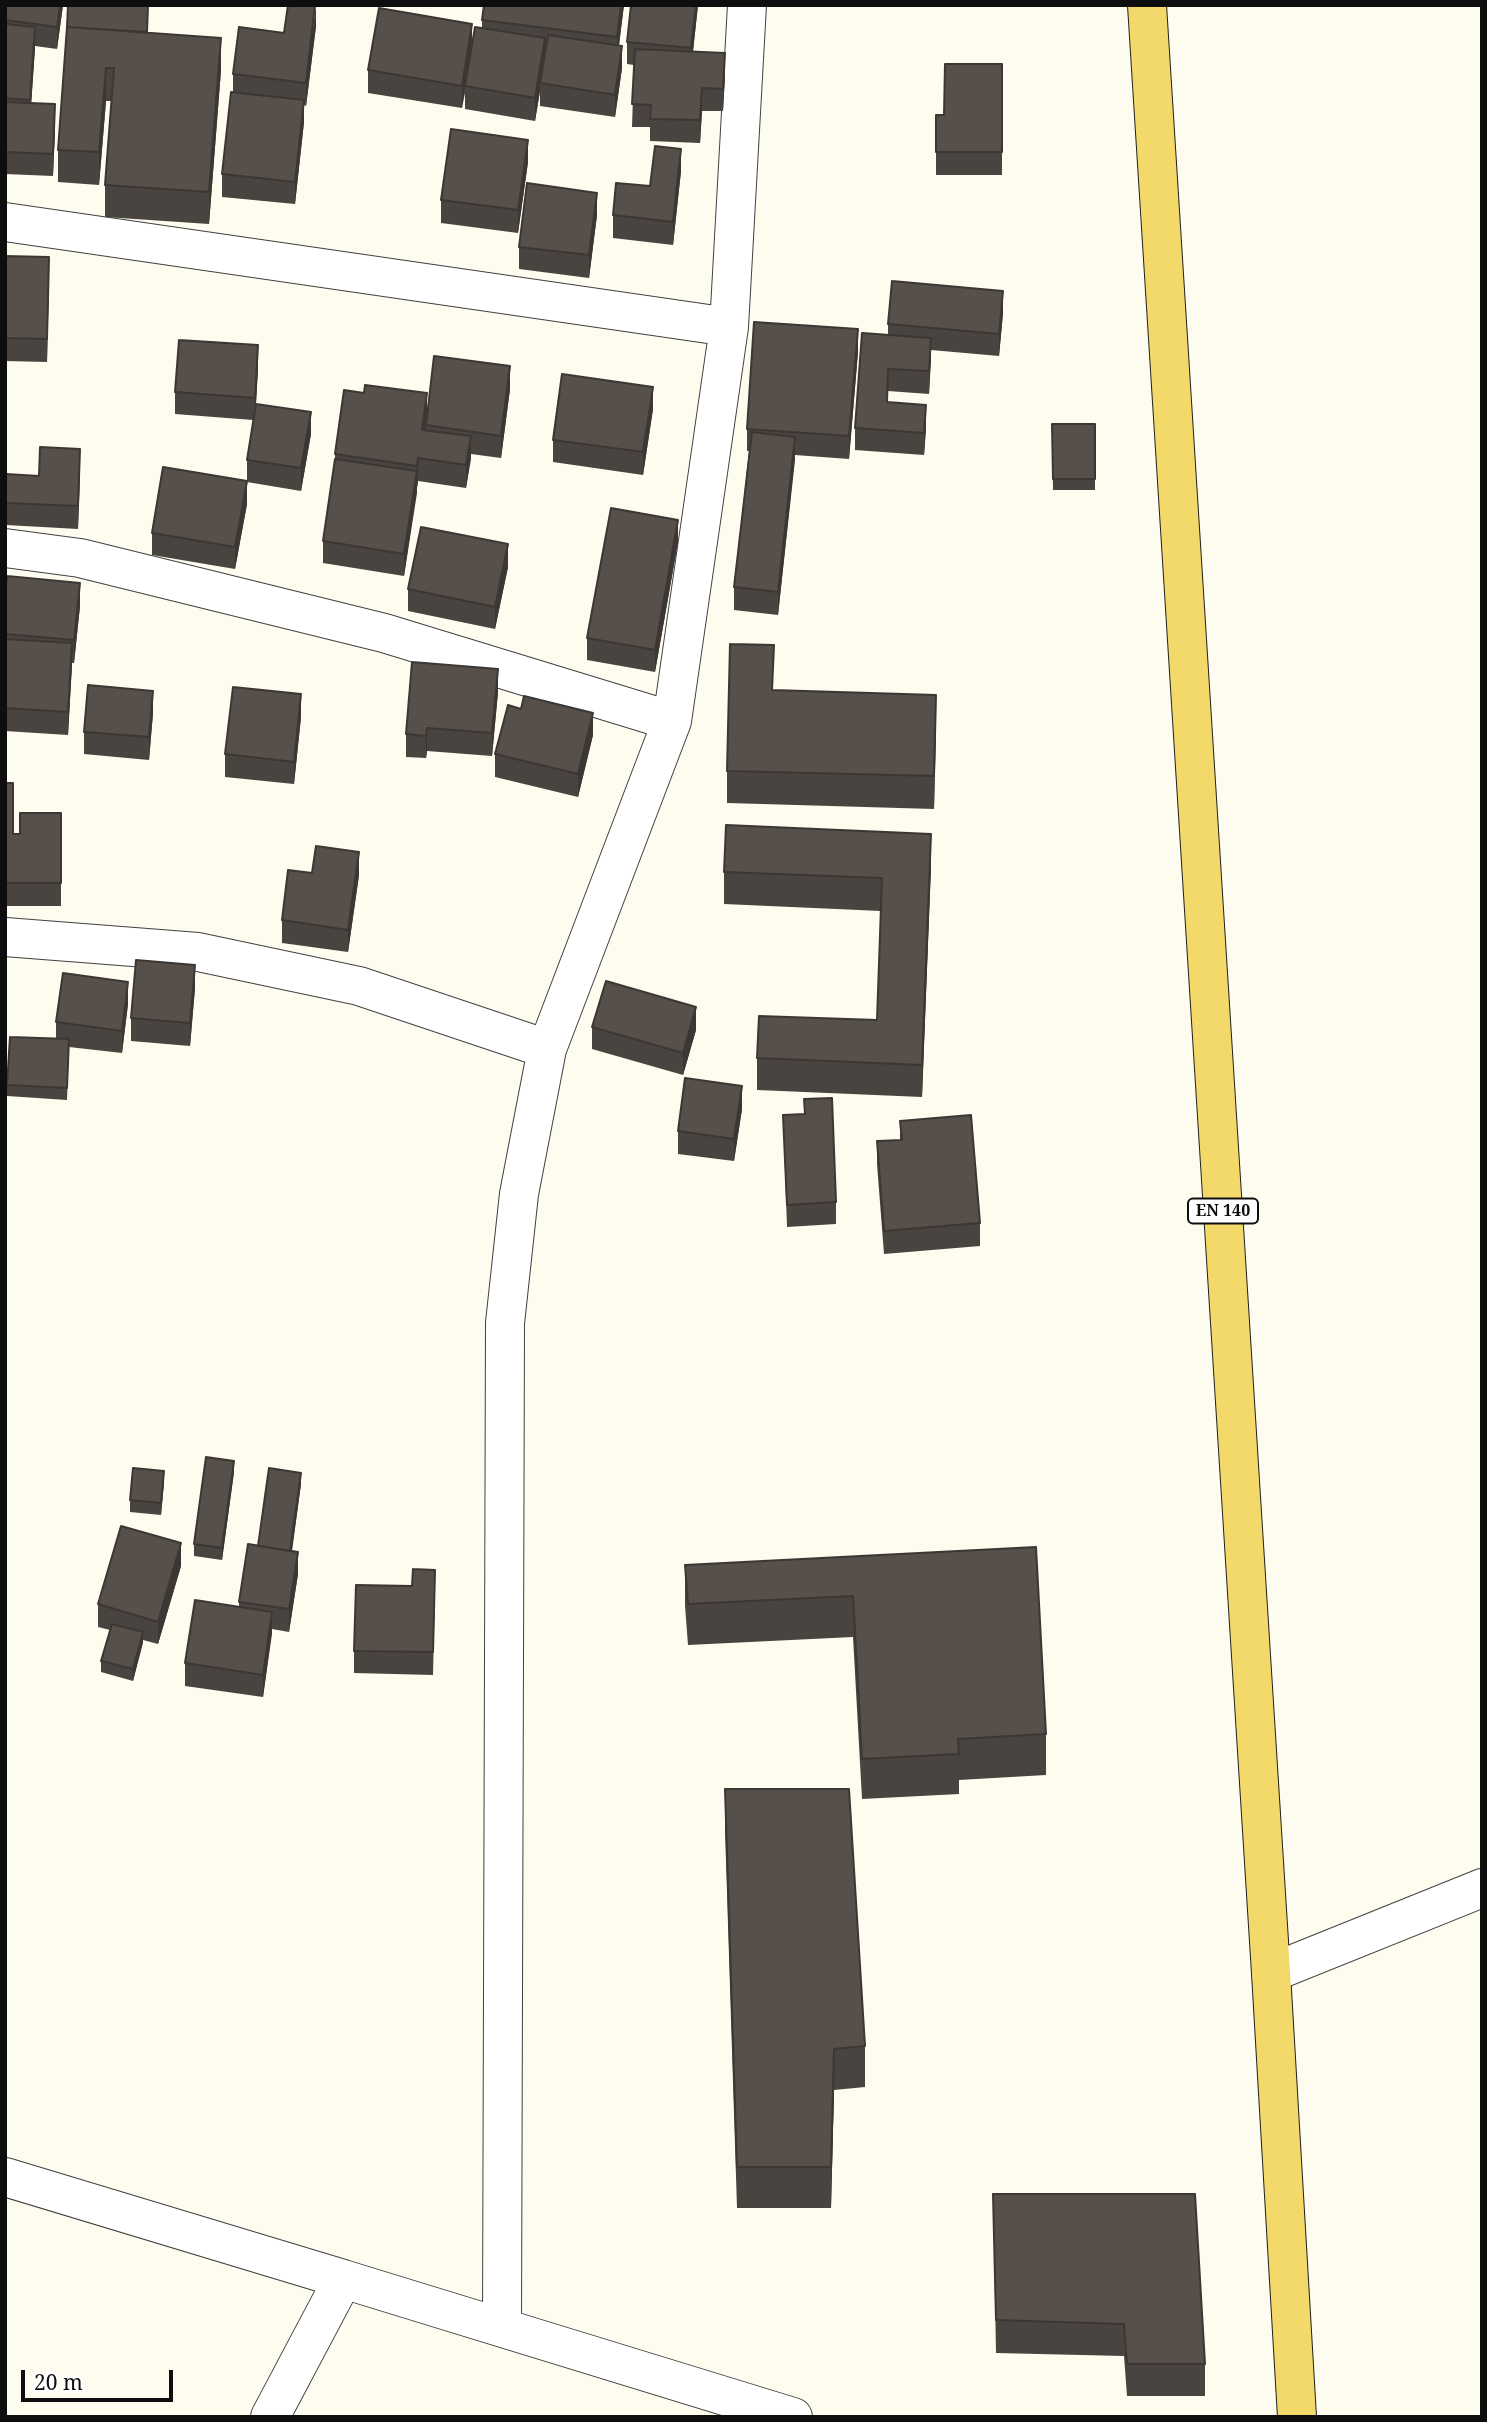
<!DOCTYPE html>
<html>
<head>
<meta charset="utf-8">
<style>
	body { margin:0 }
	#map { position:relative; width:1487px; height:2422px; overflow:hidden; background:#fefcef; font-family:"Noto Serif",serif }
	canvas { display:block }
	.frame { position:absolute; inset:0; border:7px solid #0e0e0e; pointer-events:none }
	.scale { position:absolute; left:21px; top:2370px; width:152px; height:32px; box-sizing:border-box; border:4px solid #0e0e0e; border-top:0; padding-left:9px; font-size:21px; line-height:24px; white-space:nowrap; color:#0e0e0e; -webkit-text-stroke:5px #fff; paint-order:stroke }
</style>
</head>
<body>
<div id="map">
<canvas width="1487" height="2422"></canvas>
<div class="frame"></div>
<div class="scale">20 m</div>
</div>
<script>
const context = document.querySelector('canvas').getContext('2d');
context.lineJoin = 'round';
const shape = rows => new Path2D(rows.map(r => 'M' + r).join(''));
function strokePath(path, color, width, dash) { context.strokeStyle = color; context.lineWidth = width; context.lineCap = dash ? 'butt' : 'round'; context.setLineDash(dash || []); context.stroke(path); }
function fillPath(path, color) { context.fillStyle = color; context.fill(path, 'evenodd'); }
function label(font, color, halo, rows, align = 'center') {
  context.font = font + ' "Noto Serif",serif'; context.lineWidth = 7; context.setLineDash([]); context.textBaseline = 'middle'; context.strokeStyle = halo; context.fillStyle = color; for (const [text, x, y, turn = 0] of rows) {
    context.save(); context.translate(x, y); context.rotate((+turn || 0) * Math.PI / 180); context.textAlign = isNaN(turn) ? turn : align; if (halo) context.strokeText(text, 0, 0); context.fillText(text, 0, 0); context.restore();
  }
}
const minor = shape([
	[5,222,729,327],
	[5,548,80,558,384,633,672,721],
	[5,937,198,952,359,986,547,1049],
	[1271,1973,1482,1888],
	[5,2177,343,2279],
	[502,2326,505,1323,519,1194,547,1049,672,721,729,327,747,5],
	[270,2417,343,2279,793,2417]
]);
const primary = shape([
	[1147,5,1271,1973,1297,2417]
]);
strokePath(minor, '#414141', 40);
strokePath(primary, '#1f1f1f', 40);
strokePath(minor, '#fff', 38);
strokePath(primary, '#f3d96a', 38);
fillPath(shape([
	[5,5,63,5,57,49,35,46,31,103,55,127,53,176,5,174],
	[68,5,148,33,221,70,209,224,105,217,105,185,112,101,106,101,99,185,58,182,58,150],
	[624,5,619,46,622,68,615,117,540,106,540,91,535,121,465,109,465,93,462,108,368,93,368,70,472,42,482,29,482,20],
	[698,5,693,51,725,75,723,111,702,111,700,143,650,141,650,127,632,127,634,65,627,64,627,42],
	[316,26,306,106,304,105,304,122,295,204,222,197,222,174,233,93,233,74,284,33],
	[1002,64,1002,175,936,175,936,115,944,115],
	[528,162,518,233,441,223,441,200],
	[681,171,673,245,613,238,613,215],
	[597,215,589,278,519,269,519,247],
	[5,256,49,279,47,362,5,361],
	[1003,313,999,356,931,350,929,394,888,391,888,402,926,428,924,455,855,450,855,428,888,335,888,324],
	[858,352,849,459,795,455,778,615,734,610,734,587,749,451,747,451,747,429],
	[258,368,256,404,311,434,301,491,247,482,247,504,235,569,152,555,152,533,247,481,247,460,253,420,175,414,175,392],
	[510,389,501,458,471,454,466,488,418,481,404,576,323,563,323,541,335,465,335,454,427,412],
	[653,409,643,475,553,462,553,440],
	[1052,424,1095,424,1095,490,1053,490],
	[80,472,78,529,6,525,6,503,39,476],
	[678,542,655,672,587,660,587,638],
	[508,567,495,629,408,611,408,589],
	[5,596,80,606,74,663,72,663,68,735,5,731],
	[773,690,936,727,934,809,727,803,727,771],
	[498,692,492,756,427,751,426,758,406,757,406,734],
	[153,713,149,760,84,754,84,732],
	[301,717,294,784,225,777,225,754],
	[593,735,578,797,495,777,495,754],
	[5,783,13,834,20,834,61,813,61,906,5,906],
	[931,866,922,1097,757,1090,757,1058,877,1020,881,911,724,904,724,872],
	[312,873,359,875,348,952,282,943,282,920],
	[195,988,190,1046,131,1041,131,1018],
	[128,1004,122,1053,69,1047,67,1100,7,1096,7,1085,56,1039,56,1022],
	[592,1027,696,1030,683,1075,592,1049],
	[804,1099,836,1202,836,1224,787,1227,783,1115,804,1114],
	[742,1109,734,1161,678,1154,678,1131],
	[900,1121,980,1223,980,1246,884,1254,877,1164,877,1141,900,1140],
	[234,1472,222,1560,194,1556,194,1544],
	[164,1482,161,1515,130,1512,130,1500],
	[301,1484,292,1551,298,1574,289,1632,272,1629,263,1697,185,1686,185,1663,239,1607,239,1602,258,1546],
	[1036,1547,1046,1734,1046,1775,959,1780,959,1794,862,1799,853,1637,688,1645,685,1606,685,1565],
	[181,1566,158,1644,143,1640,133,1681,101,1672,101,1661,110,1630,98,1627,98,1604],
	[435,1592,433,1675,354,1673,354,1651],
	[725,1789,865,2046,865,2087,834,2090,831,2208,737,2208,725,1830],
	[993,2194,1205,2364,1205,2396,1127,2396,1124,2356,996,2353]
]), '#4a4440');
fillPath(shape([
	[60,5,63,5,57,49,57,27],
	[316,5,316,26,306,106,306,83],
	[621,5,624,5,617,59,617,37],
	[696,5,698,5,691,70,691,48],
	[472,24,472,47,465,86,462,108,462,86],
	[35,27,35,49,30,122,30,100],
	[221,38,221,70,209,224,209,192],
	[545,38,545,61,540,83,540,91,535,121,535,98],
	[622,46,622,68,615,117,615,95],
	[725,53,725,75,723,111,723,89],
	[106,68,106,101,99,185,99,152],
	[702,88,702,111,700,143,700,120],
	[304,100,304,122,295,204,295,182],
	[55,104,55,127,53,176,53,154],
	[528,140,528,162,518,233,518,210],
	[681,149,681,171,673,245,673,222],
	[597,193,597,215,589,278,589,255],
	[49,257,49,279,47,362,47,339],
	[1003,291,1003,313,999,356,999,334],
	[858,329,858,352,849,459,849,436],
	[931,338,931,360,929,394,929,371],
	[258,345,258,368,255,420,255,398],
	[510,366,510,389,501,458,501,436],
	[653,387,653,409,643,475,643,452],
	[427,393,427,416,422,452,422,430],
	[926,405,926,428,924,455,924,433],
	[311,412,311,434,301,491,301,468],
	[471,436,471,459,466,488,466,465],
	[795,437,795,460,778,615,778,592],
	[80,449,80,472,78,529,78,506],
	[418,458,418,481,417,488,417,466],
	[417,471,417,493,404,576,404,554],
	[247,481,247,504,235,569,235,547],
	[678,520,678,542,655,672,655,650],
	[508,544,508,567,495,629,495,607],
	[80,583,80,606,74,663,74,640],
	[72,643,72,665,68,735,68,712],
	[498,669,498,692,492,756,492,733],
	[153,691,153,713,149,760,149,737],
	[301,694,301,717,294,784,294,762],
	[936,695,936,727,934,809,934,776],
	[593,713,593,735,578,797,578,774],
	[427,728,427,751,426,758,426,736],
	[931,834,931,866,922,1097,922,1065],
	[359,852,359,875,348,952,348,930],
	[195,965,195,988,190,1046,190,1023],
	[128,982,128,1004,122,1053,122,1031],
	[696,1007,696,1030,683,1075,683,1053],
	[742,1086,742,1109,734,1161,734,1139],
	[234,1461,234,1472,222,1560,222,1548],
	[164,1471,164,1482,161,1515,161,1503],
	[301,1473,301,1484,290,1563,290,1551],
	[181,1543,181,1566,158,1644,158,1622],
	[298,1552,298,1574,289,1632,289,1609],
	[272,1612,272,1634,263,1697,263,1675],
	[143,1632,143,1643,133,1681,133,1669],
	[834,2049,834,2090,831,2208,831,2167]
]), '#3c3734');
const building = shape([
	[5,5,60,5,57,27,5,20,5,5],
	[68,5,148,5,147,32,67,27,68,5],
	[288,5,315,5,306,83,233,74,239,27,284,33,288,5],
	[484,5,621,5,617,37,482,20,484,5],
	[631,5,696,5,691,48,627,42,631,5],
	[379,8,472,24,462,86,368,70,379,8],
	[5,24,35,27,30,100,5,98,5,24],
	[67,27,221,38,209,192,105,185,114,68,106,68,99,152,58,150,67,27],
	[475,27,545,38,535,98,465,86,475,27],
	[548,35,622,46,615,95,540,83,548,35],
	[635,49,725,53,723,89,702,88,700,120,650,119,651,105,632,104,635,49],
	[945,64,1002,64,1002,152,936,152,936,115,944,115,945,64],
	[231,92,304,100,295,182,222,174,231,92],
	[5,102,55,104,53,154,5,152,5,102],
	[451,129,528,140,518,210,441,200,451,129],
	[655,146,681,149,673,222,613,215,616,183,650,186,655,146],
	[527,183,597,193,589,255,519,247,527,183],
	[5,256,49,257,47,339,5,338,5,256],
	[892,281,1003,291,999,334,888,324,892,281],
	[754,322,858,329,849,436,747,429,754,322],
	[862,333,931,338,929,371,888,369,887,402,926,405,924,433,855,428,862,333],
	[179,340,258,345,255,398,175,392,179,340],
	[434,356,510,366,501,436,426,425,434,356],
	[562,374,653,387,643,452,553,440,562,374],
	[365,385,427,393,422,430,471,436,466,465,418,458,417,466,335,454,344,390,364,393,365,385],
	[256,404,311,412,301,468,247,460,256,404],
	[1052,424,1095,424,1095,479,1053,479,1052,424],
	[752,432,795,437,778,592,734,587,752,432],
	[40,447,80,449,78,506,6,503,6,474,39,476,40,447],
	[335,459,417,471,404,554,323,541,335,459],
	[163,467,247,481,235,547,152,533,163,467],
	[611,508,678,520,655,650,587,638,611,508],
	[421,527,508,544,495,607,408,589,421,527],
	[7,576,80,583,74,640,5,634,5,596,7,576],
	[5,639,72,643,68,712,5,708,5,639],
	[730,644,774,645,772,690,936,695,934,776,727,771,730,644],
	[412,662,498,669,492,733,427,728,426,736,406,734,412,662],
	[88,685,153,691,149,737,84,732,88,685],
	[233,687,301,694,294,762,225,754,233,687],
	[524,696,593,713,578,774,495,754,508,705,521,709,524,696],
	[5,783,13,783,13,834,20,834,20,813,61,813,61,883,5,883,5,783],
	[726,825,931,834,922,1065,757,1058,759,1016,877,1020,882,878,724,872,726,825],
	[316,846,359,852,348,930,282,920,288,870,312,873,316,846],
	[136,960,195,965,190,1023,131,1018,136,960],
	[63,973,128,982,122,1031,56,1022,63,973],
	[606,981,696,1007,683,1053,592,1027,606,981],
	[10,1037,69,1039,67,1088,7,1085,10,1037],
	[685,1078,742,1086,734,1139,678,1131,685,1078],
	[832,1098,836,1202,787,1205,783,1115,805,1114,804,1099,832,1098],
	[971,1115,980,1223,884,1231,877,1141,902,1140,900,1121,971,1115],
	[206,1457,234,1461,222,1548,194,1544,206,1457],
	[133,1468,164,1471,161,1503,130,1500,133,1468],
	[269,1468,301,1473,290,1551,258,1546,269,1468],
	[121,1526,181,1543,158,1622,98,1604,121,1526],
	[248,1544,298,1552,289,1609,239,1602,248,1544],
	[1036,1547,1046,1734,958,1739,959,1754,862,1759,853,1596,688,1604,685,1565,1036,1547],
	[413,1569,435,1570,433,1652,354,1651,356,1585,412,1586,413,1569],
	[195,1600,272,1612,263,1675,185,1663,195,1600],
	[112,1624,143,1632,133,1669,101,1661,112,1624],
	[725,1789,849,1789,865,2046,834,2049,831,2167,737,2167,725,1789],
	[993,2194,1195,2194,1205,2364,1127,2364,1124,2324,996,2320,993,2194]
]);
fillPath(building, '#564f4a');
strokePath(building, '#3c3734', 2);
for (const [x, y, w] of [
	[1223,1211,70]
]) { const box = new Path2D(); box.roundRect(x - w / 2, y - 12.5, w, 25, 5); context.fillStyle = '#fff'; context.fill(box); strokePath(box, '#0e0e0e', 2); }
label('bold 16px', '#0e0e0e', null, [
	["EN 140",1223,1211]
]);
</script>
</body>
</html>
